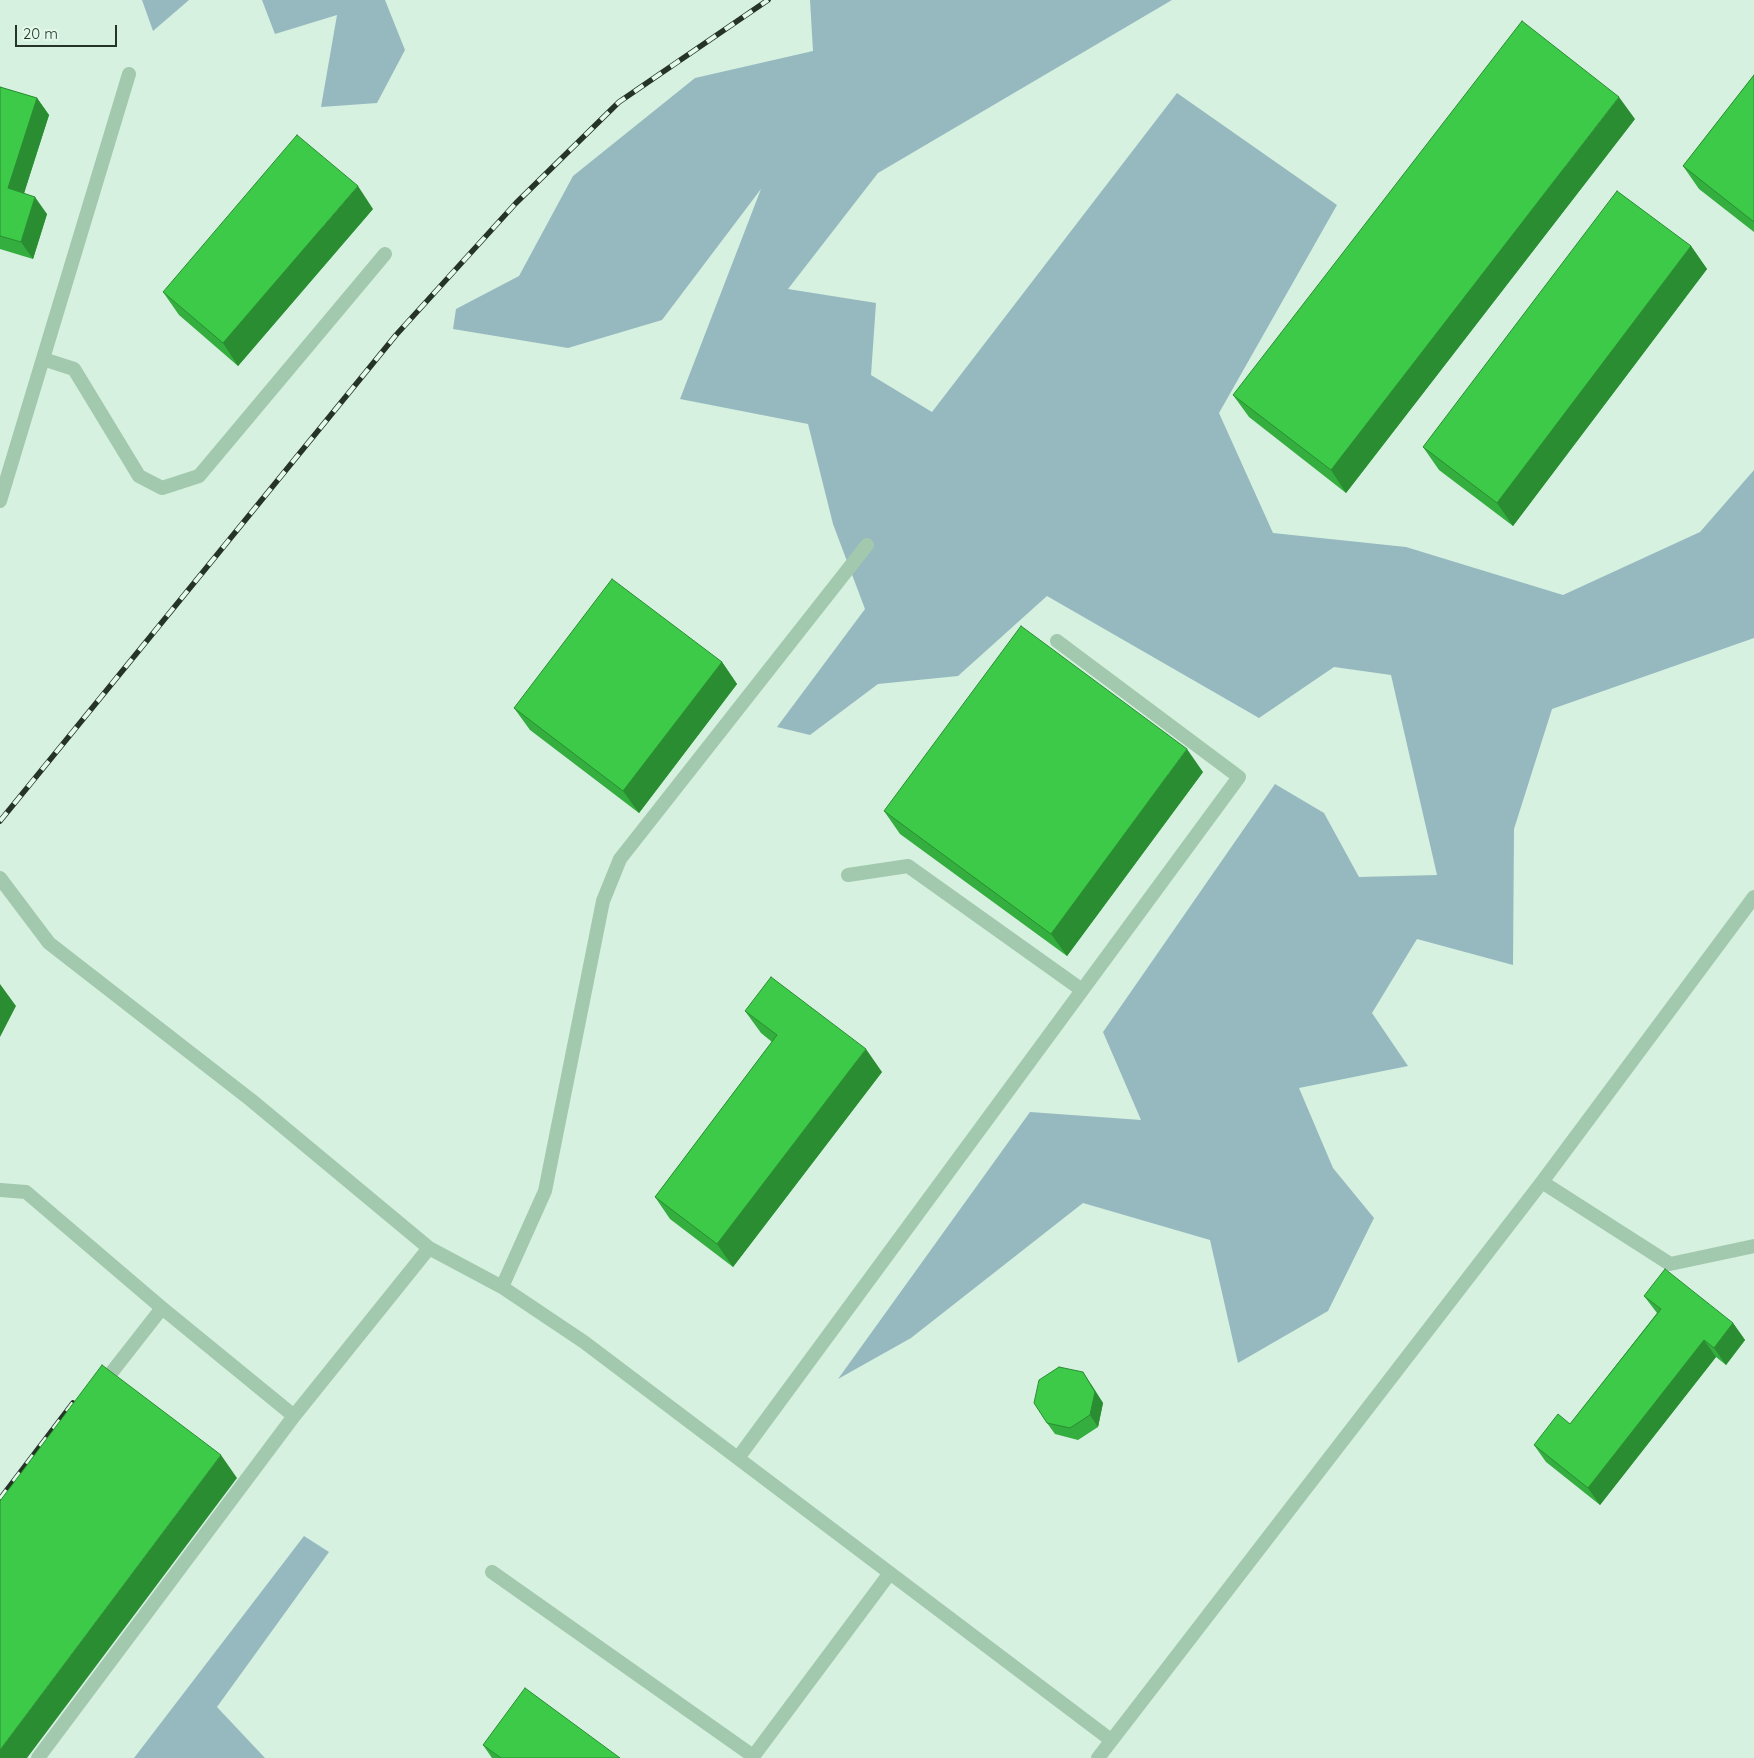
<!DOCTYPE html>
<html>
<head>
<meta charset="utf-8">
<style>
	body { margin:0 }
	#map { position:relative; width:1754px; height:1758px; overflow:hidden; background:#d6f1e0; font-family:Quicksand,sans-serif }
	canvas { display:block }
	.scale { position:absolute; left:15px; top:25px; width:102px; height:22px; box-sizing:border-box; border:2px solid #253427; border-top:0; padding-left:6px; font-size:15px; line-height:18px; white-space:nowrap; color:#253427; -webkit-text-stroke:4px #e2f9eb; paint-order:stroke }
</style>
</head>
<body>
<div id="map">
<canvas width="1754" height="1758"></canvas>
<div class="scale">20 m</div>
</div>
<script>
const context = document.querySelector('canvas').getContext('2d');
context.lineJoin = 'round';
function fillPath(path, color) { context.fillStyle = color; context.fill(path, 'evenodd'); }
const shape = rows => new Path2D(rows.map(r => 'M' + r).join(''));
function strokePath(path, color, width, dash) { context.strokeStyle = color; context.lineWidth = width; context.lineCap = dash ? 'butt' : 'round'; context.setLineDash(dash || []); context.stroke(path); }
fillPath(shape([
	[142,0,189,0,153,31],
	[262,0,385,0,405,50,377,103,321,107,337,15,275,34],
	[810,0,1172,0,878,173,788,289,876,303,871,375,932,412,1177,93,1337,205,1219,413,1273,533,1406,547,1563,595,1700,532,1754,470,1754,638,1552,709,1514,829,1513,965,1417,939,1372,1013,1408,1066,1299,1088,1333,1168,1374,1218,1328,1311,1238,1363,1210,1240,1083,1203,911,1338,838,1379,1030,1112,1141,1120,1103,1032,1275,784,1324,813,1359,877,1437,875,1391,675,1334,667,1259,718,1047,596,958,676,878,684,810,735,777,727,865,609,833,524,808,424,680,399,761,189,662,320,568,348,453,329,456,309,519,276,573,176,695,78,813,51],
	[304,1536,329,1552,217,1707,265,1758,134,1758]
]), '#96b9c0');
strokePath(shape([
	[43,359,74,369,139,476,162,488,199,476,385,254],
	[0,501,129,74],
	[848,875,908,866,1082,990],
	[0,878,49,943,251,1100,429,1248],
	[1542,1182,1670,1264,1754,1246],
	[0,1190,26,1192,162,1308,294,1416,429,1248,502,1287,584,1342,1111,1740],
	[502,1287,545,1191,603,901,620,859,867,545],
	[101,1386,162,1308],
	[738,1458,1239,777,1057,641],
	[492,1572,753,1756],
	[38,1758,294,1416],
	[752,1758,890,1573],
	[1098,1758,1542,1182,1754,897]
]), '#a2c9ae', 14);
const rail = shape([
	[0,821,396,335,516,203,619,102,768,0],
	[0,1499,73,1403]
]);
strokePath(rail, '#253427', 5.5);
strokePath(rail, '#e2f9eb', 4, [11]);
fillPath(shape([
	[1754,75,1754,232,1699,189,1683,166],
	[0,87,37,98,49,115,24,193,47,214,33,259,0,249],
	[1635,119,1346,493,1249,417,1233,395],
	[373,209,238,366,179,315,163,292],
	[1691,246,1707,269,1513,526,1439,470,1423,447],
	[722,662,737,684,639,813,530,730,514,708],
	[1203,772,1067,956,900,834,884,811],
	[745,1011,882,1072,733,1267,670,1219,655,1197,772,1042,761,1033],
	[1644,1296,1733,1323,1745,1340,1726,1365,1716,1357,1600,1505,1546,1462,1534,1445,1570,1424,1657,1313],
	[1091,1384,1103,1403,1098,1427,1078,1440,1055,1434,1047,1423],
	[483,1745,620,1758,492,1758]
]), '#34ae3e');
fillPath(shape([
	[1619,97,1635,119,1346,493,1331,470],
	[37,98,49,115,20,206,8,188],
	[358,186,373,209,238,366,223,343],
	[35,197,47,214,33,259,21,242],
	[1691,246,1707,269,1513,526,1497,503],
	[722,662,737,684,639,813,623,791],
	[1187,749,1203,772,1067,956,1051,934],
	[0,984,16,1006,0,1037],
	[866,1049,882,1072,733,1267,717,1244],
	[1733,1323,1745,1340,1726,1365,1714,1348],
	[1704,1340,1716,1357,1600,1505,1588,1488],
	[1083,1372,1103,1403,1098,1427,1090,1415],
	[221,1455,237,1478,27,1758,0,1758,0,1750]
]), '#2a8d32');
const building = shape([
	[1522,21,1619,97,1331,470,1233,395,1522,21],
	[1754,75,1754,222,1683,166,1754,75],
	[0,87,37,98,8,188,35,197,21,242,0,236,0,87],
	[297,135,358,186,223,343,163,292,297,135],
	[1617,191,1691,246,1497,503,1423,447,1617,191],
	[612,579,722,662,623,791,514,708,612,579],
	[1021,626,1187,749,1051,934,884,811,1021,626],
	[771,977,866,1049,717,1244,655,1197,777,1035,745,1011,771,977],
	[1665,1269,1733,1323,1714,1348,1704,1340,1588,1488,1534,1445,1558,1414,1570,1424,1661,1309,1644,1296,1665,1269],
	[102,1365,221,1455,0,1750,0,1501,102,1365],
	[1059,1367,1083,1372,1095,1392,1090,1415,1070,1428,1047,1423,1034,1403,1039,1380,1059,1367],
	[525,1688,620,1758,501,1758,483,1745,525,1688]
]);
fillPath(building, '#3cca48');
strokePath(building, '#2a8d32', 1);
</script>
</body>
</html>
